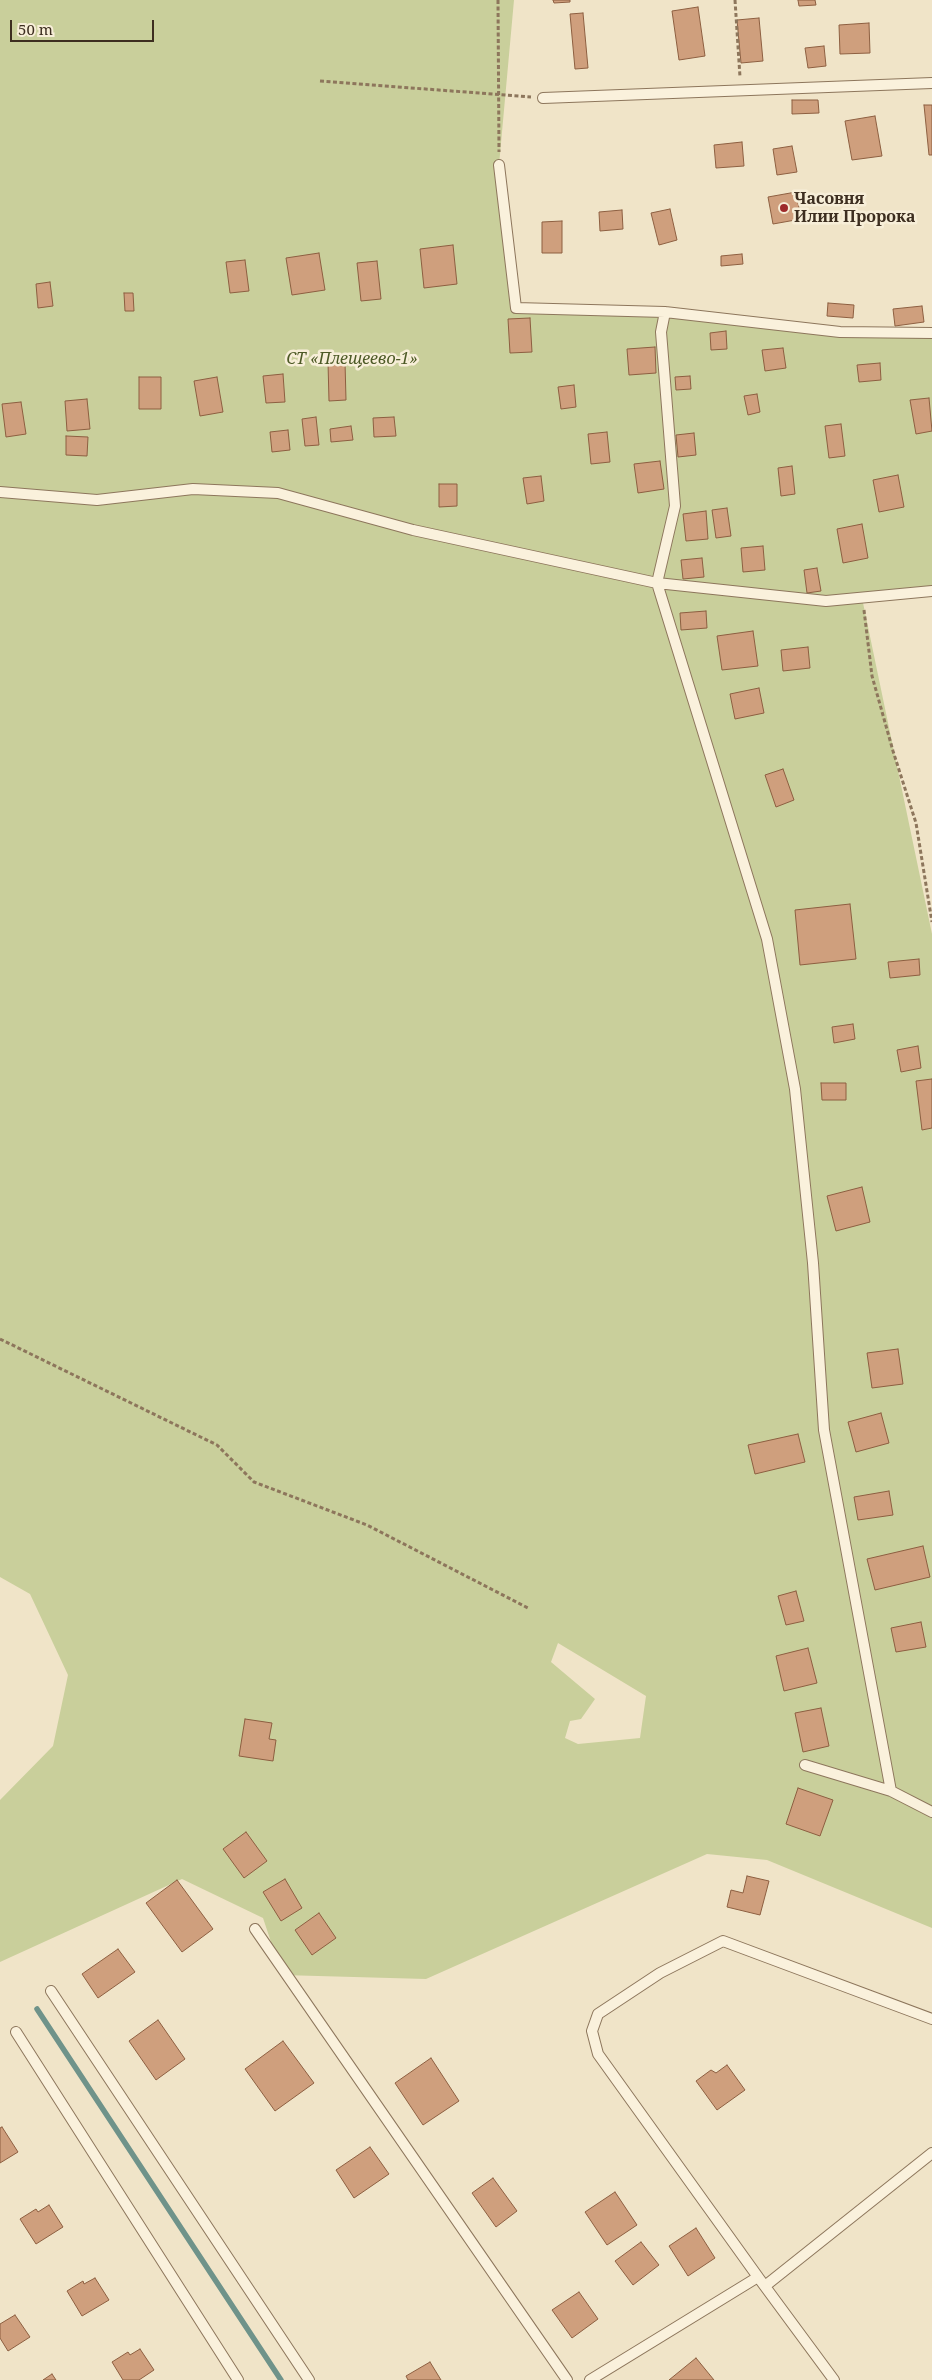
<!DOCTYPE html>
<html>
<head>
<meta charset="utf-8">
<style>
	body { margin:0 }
	#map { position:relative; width:932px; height:2380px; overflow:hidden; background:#f0e4c8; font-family:"Noto Serif",serif }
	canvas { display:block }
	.scale { position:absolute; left:10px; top:20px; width:144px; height:22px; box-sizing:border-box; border:2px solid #3d2e20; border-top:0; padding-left:6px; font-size:15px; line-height:18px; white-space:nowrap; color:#3d2e20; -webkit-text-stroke:4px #f7eed8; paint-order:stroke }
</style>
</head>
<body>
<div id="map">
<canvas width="932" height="2380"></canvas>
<div class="scale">50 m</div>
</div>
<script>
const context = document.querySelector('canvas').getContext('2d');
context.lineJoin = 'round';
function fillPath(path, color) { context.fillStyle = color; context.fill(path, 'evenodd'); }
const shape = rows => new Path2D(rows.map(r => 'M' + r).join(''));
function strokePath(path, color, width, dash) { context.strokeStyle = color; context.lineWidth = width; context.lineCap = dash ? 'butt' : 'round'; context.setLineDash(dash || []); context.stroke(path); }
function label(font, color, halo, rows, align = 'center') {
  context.font = font + ' "Noto Serif",serif'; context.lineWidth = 5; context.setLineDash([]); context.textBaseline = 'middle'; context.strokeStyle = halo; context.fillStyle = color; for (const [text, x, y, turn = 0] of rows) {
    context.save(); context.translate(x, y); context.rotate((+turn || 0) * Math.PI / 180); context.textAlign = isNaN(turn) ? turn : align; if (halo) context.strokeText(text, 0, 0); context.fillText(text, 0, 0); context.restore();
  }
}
fillPath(shape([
	[0,0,514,0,499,165,516,307,665,312,840,332,932,333,932,591,862,598,932,934,932,1928,767,1860,707,1854,426,1979,282,1975,263,1918,182,1879,0,1962,0,1800,53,1746,68,1675,30,1594,0,1577],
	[558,1643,646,1696,640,1738,578,1744,565,1738,570,1721,581,1719,595,1699,551,1662]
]), '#c9cf9b');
strokePath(shape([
	[37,2009,281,2380]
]), '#6f938a', 5.5);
const building = shape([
	[553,0,570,0,570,2,554,3,553,0],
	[798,0,815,0,816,5,799,6,798,0],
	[698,7,705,56,679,60,672,11,698,7],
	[583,13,588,68,575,69,570,14,583,13],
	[759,18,763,61,741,63,737,20,759,18],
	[869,23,870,53,840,54,839,25,869,23],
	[824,46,826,66,808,68,805,48,824,46],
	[792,100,818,100,819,113,792,114,792,100],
	[924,105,932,105,932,155,929,155,924,105],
	[875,116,882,156,852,160,845,121,875,116],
	[742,142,744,166,716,168,714,145,742,142],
	[792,146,797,172,777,175,773,149,792,146],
	[796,192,801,219,773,224,768,197,796,192],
	[670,209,677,240,659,245,651,213,670,209],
	[622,210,623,229,600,231,599,212,622,210],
	[562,221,562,253,542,253,542,222,562,221],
	[453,245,457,284,424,288,420,249,453,245],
	[319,253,325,290,292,295,286,258,319,253],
	[742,254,743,264,721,266,721,256,742,254],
	[245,260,249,291,230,293,226,262,245,260],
	[377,261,381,299,361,301,357,263,377,261],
	[50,282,53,306,38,308,36,284,50,282],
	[124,293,133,293,134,311,125,311,124,293],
	[828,303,854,305,853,318,827,316,828,303],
	[922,306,924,322,895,326,893,309,922,306],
	[530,318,532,352,510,353,508,319,530,318],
	[726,331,727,349,711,350,710,333,726,331],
	[655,347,656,373,629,375,627,349,655,347],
	[783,348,786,368,765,371,762,350,783,348],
	[328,362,345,362,346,400,329,401,328,362],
	[880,363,881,380,859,382,857,365,880,363],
	[283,374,285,402,266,403,263,376,283,374],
	[690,376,691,389,676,390,675,377,690,376],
	[139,377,161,377,161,409,139,409,139,377],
	[217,377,223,412,200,416,194,381,217,377],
	[574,385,576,407,561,409,558,387,574,385],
	[757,394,760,412,748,415,744,396,757,394],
	[929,398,932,431,916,434,910,400,929,398],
	[87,399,90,429,67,431,65,401,87,399],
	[21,402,26,434,6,437,2,404,21,402],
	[316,417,319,445,305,446,302,419,316,417],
	[394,417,396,436,374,437,373,418,394,417],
	[841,424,845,456,829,458,825,426,841,424],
	[351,426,353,440,331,442,330,429,351,426],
	[288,430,290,450,272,452,270,432,288,430],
	[607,432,610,462,591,464,588,434,607,432],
	[694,433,696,455,678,457,676,435,694,433],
	[66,436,88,437,87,456,66,455,66,436],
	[660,461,664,489,638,493,634,464,660,461],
	[792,466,795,494,781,496,778,468,792,466],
	[898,475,904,507,879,512,873,480,898,475],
	[541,476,544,501,527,504,523,478,541,476],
	[439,484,457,484,457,506,439,507,439,484],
	[727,508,731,536,716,538,712,510,727,508],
	[706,511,708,539,686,541,683,514,706,511],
	[862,524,868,558,843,563,837,529,862,524],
	[763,546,765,570,743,572,741,548,763,546],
	[702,558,704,577,683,579,681,560,702,558],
	[817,568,821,591,807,593,804,570,817,568],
	[706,611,707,628,681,630,680,613,706,611],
	[753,631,758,666,722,670,717,636,753,631],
	[808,647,810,668,783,671,781,650,808,647],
	[759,688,764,713,735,719,730,694,759,688],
	[783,769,794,800,776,807,765,775,783,769],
	[850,904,856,959,800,965,795,910,850,904],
	[919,959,920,975,890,978,888,962,919,959],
	[853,1024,855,1039,834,1043,832,1027,853,1024],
	[918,1046,921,1068,901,1072,897,1050,918,1046],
	[932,1079,932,1128,922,1130,916,1081,932,1079],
	[821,1083,846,1083,846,1100,822,1100,821,1083],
	[862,1187,870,1222,836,1231,827,1196,862,1187],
	[898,1349,903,1384,872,1388,867,1353,898,1349],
	[881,1413,889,1443,856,1452,848,1422,881,1413],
	[798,1434,805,1462,755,1474,748,1445,798,1434],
	[889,1491,893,1515,858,1520,854,1497,889,1491],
	[923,1546,930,1577,875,1590,867,1559,923,1546],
	[796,1591,804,1621,786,1625,778,1596,796,1591],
	[921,1622,926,1647,896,1652,891,1628,921,1622],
	[808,1648,817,1683,784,1691,776,1656,808,1648],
	[821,1708,829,1746,803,1752,795,1713,821,1708],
	[245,1719,272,1723,269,1739,276,1740,273,1761,239,1756,245,1719],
	[798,1788,833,1800,820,1836,786,1824,798,1788],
	[246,1832,267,1861,244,1878,223,1849,246,1832],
	[747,1876,769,1881,760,1915,727,1907,731,1890,743,1893,747,1876],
	[285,1879,302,1908,281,1921,263,1892,285,1879],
	[177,1880,213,1929,182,1952,146,1903,177,1880],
	[319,1913,336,1938,312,1955,295,1930,319,1913],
	[118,1949,135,1972,98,1998,82,1974,118,1949],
	[158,2020,185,2059,156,2080,129,2041,158,2020],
	[283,2041,314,2083,275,2111,245,2069,283,2041],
	[431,2058,459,2101,423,2125,395,2083,431,2058],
	[727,2065,745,2090,717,2110,696,2081,711,2070,716,2073,727,2065],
	[2,2127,18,2152,0,2163,0,2128,2,2127],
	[370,2147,389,2174,354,2198,336,2170,370,2147],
	[493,2178,517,2211,496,2227,472,2193,493,2178],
	[615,2192,637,2225,607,2245,585,2212,615,2192],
	[49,2205,63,2227,36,2244,20,2219,36,2209,38,2212,49,2205],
	[696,2228,715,2258,688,2276,669,2246,696,2228],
	[641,2242,659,2265,633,2285,615,2261,641,2242],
	[95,2278,109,2300,82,2316,67,2291,83,2281,84,2284,95,2278],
	[579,2292,598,2319,572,2338,552,2310,579,2292],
	[15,2315,30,2337,8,2351,0,2338,0,2324,15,2315],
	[140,2349,154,2370,139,2380,123,2380,112,2362,128,2352,130,2355,140,2349],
	[696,2358,714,2380,669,2380,696,2358],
	[430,2362,441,2380,408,2380,406,2376,430,2362],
	[52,2374,56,2380,43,2380,52,2374]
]);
fillPath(building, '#cf9f7d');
strokePath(building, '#8d5f41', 1);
const lane = shape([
	[543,98,932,83],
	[499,165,516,308,665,312,840,332,932,333],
	[665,312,661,332,675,506,657,583,767,939,795,1089,813,1263,824,1430,891,1791],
	[0,492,97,500,193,489,278,493,413,530,657,583,826,601,932,591],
	[805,1765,891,1791,932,1812],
	[255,1929,567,2380],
	[51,1991,309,2380],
	[16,2032,238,2380],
	[758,2277,598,2054,592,2031,598,2014,660,1973,723,1941,932,2019],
	[765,2286,932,2153],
	[590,2380,758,2277,834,2380]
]);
strokePath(lane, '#8d765c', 12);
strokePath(shape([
	[498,0,499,152],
	[735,0,740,77],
	[320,81,531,97],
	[864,610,872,676,893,751,916,823,932,922],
	[0,1339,217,1445,254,1482,367,1525,528,1608]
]), '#8d765c', 3, [4, 2.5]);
strokePath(lane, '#faf1dc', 10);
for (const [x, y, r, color] of [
	[784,208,5,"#9e2a2b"]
]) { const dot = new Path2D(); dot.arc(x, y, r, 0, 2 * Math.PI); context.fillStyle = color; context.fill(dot); strokePath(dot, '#f7eed8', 2); }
label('bold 16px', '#3d2e20', '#f7eed8', [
	["Часовня",794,199],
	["Илии Пророка",794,217]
], 'left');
label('italic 16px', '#4d5a26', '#f7eed8', [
	["СТ «Плещеево-1»",352,359]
]);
</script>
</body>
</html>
